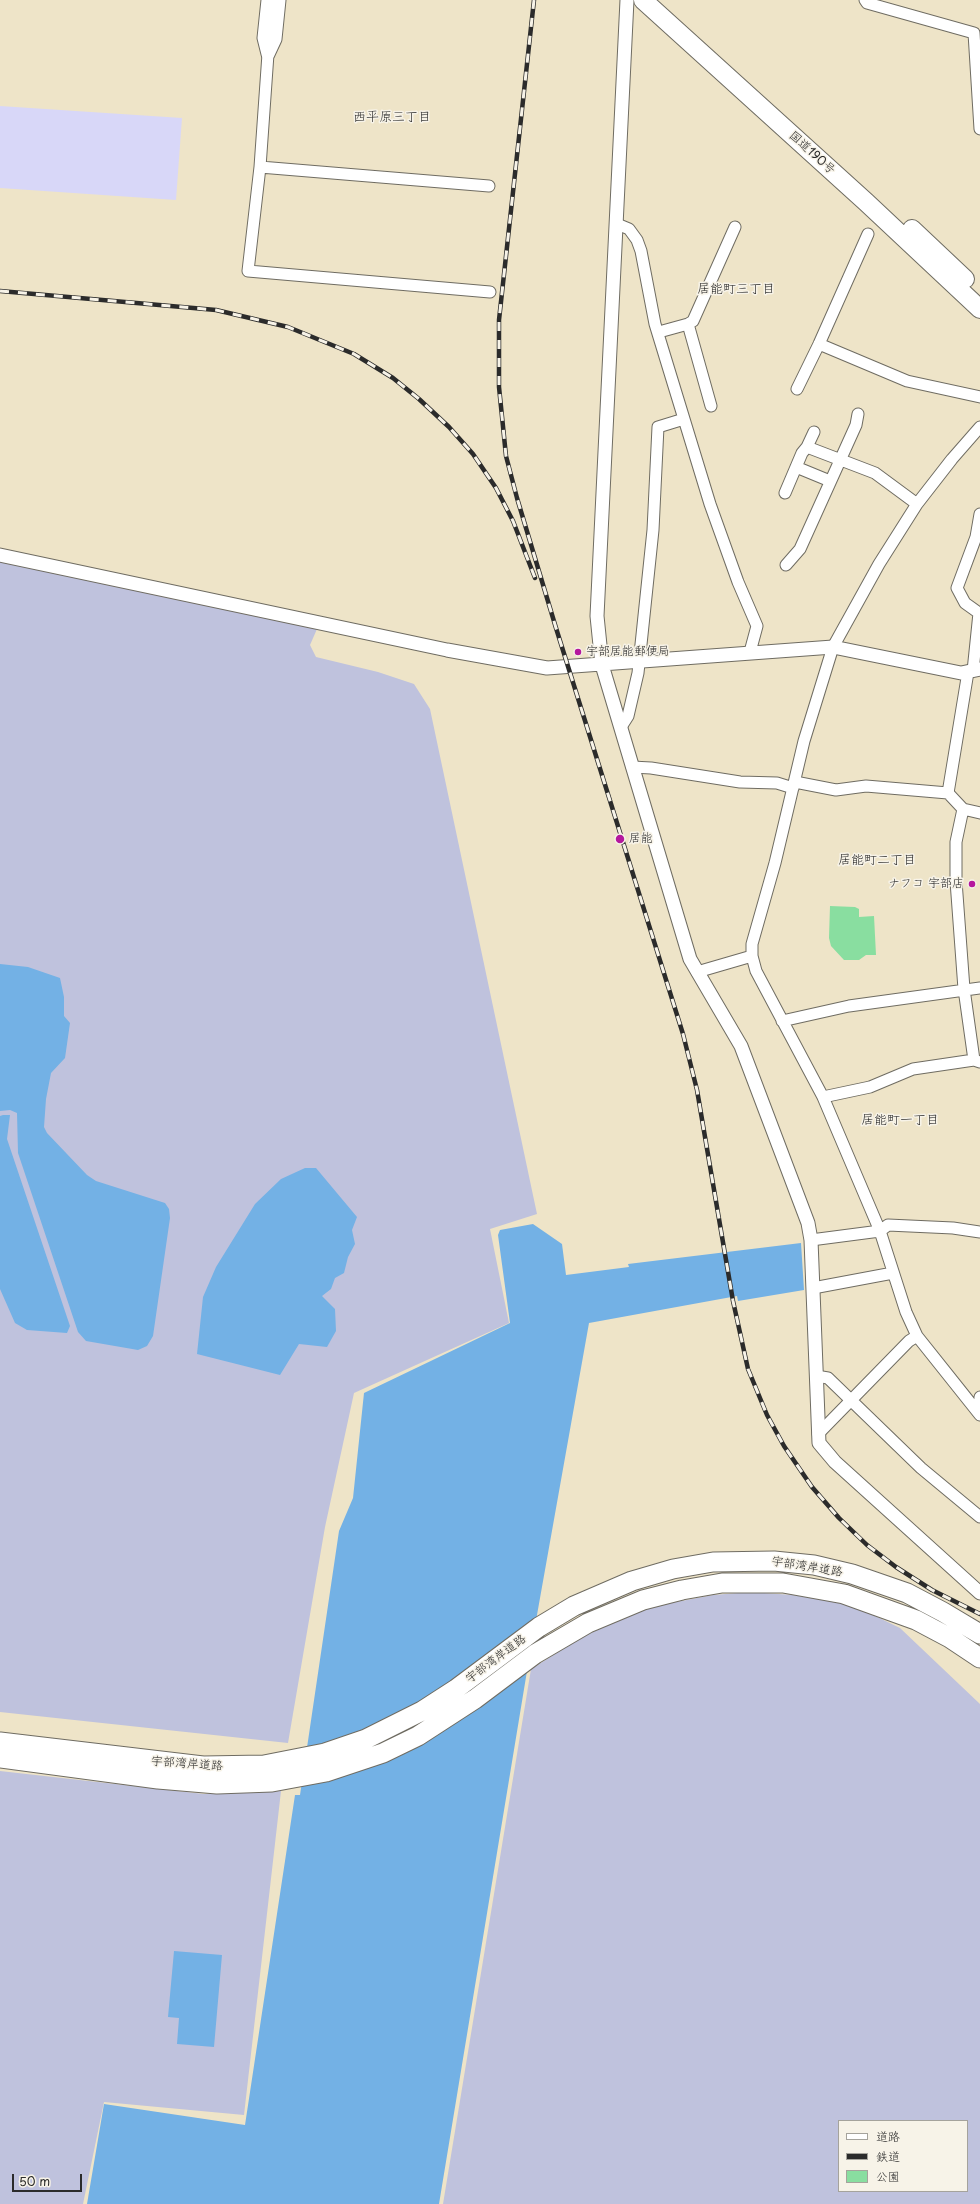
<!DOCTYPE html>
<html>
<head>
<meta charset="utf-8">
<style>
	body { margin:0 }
	#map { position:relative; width:980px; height:2204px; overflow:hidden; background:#eee4c8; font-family:"Playpen Sans","Klee One",sans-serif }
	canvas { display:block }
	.legend { position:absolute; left:838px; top:2120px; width:130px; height:72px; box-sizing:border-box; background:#f7f3e8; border:1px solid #a5a39c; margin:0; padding:5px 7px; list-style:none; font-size:12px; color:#2b2b2b }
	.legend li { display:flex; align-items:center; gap:8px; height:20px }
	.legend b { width:20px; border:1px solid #a5a39c }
	.scale { position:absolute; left:12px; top:2174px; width:70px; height:18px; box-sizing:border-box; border:2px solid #2b2b2b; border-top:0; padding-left:5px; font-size:12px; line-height:14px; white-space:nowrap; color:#2b2b2b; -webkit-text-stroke:3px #f7f3e8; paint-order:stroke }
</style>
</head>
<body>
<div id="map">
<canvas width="980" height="2204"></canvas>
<ul class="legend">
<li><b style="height:5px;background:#fff"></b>道路</li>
<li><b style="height:5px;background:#2b2b2b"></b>鉄道</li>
<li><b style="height:11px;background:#89dea0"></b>公園</li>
</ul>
<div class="scale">50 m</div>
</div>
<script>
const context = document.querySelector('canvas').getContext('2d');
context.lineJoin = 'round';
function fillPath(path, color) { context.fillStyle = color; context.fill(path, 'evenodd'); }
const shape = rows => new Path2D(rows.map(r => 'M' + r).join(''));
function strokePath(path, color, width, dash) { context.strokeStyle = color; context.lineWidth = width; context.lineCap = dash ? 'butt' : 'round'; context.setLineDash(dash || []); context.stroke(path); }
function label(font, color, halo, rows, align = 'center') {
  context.font = font + ' "Playpen Sans","Klee One",sans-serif'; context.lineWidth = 3; context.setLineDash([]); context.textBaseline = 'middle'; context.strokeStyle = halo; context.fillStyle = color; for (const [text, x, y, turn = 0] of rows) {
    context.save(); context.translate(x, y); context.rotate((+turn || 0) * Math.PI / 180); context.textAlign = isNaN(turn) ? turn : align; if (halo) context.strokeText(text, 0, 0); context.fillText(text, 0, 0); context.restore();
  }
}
fillPath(shape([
	[0,106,182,118,176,200,0,188]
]), '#d8d7f8');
fillPath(shape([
	[0,560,317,629,310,645,316,657,378,672,414,684,430,709,537,1214,490,1229,509,1323,354,1393,325,1527,288,1743,0,1712],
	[750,1592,793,1595,836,1602,865,1611,900,1628,980,1704,980,2204,443,2204,531,1669,579,1639,615,1621,655,1606,713,1595],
	[839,2121,967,2121,967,2191,839,2191],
	[0,1771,204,1794,281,1791,244,2115,104,2102,83,2204,0,2204]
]), '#bfc2dd');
fillPath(shape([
	[830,906,855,907,859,909,859,917,874,916,876,955,866,955,859,960,844,960,831,946,829,938]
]), '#89dea0');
fillPath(shape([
	[0,964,28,967,60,978,64,997,64,1016,70,1023,65,1058,51,1073,46,1099,44,1127,47,1133,87,1175,96,1181,165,1203,169,1209,170,1218,153,1336,147,1346,138,1350,86,1341,78,1332,18,1153,17,1113,10,1110,0,1111],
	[3,1115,10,1115,7,1139,70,1326,67,1333,27,1330,15,1323,0,1289,0,1116],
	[305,1168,316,1168,357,1217,352,1230,355,1244,348,1257,344,1273,335,1278,331,1289,322,1296,335,1309,336,1331,327,1347,299,1344,280,1375,197,1354,203,1297,216,1267,255,1204,281,1179],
	[533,1224,562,1244,566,1275,629,1267,628,1264,801,1243,804,1290,738,1301,737,1296,589,1323,527,1671,439,2204,87,2204,104,2104,245,2125,295,1795,300,1795,339,1531,353,1498,364,1393,510,1323,498,1235,500,1230],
	[174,1951,222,1955,214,2047,177,2044,179,2018,168,2017]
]), '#73b1e5');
const minor = shape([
	[865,0,867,3,974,33,980,129],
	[268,54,260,167,248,271,490,292],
	[260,167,489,186],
	[617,224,629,229,637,240,641,251,655,324,710,504,738,582,757,626,750,652],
	[688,324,711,406],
	[659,332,688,324,693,321,735,227],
	[819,344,907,381,980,397],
	[797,389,819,344,868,234],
	[980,427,952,459,917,504,879,564,833,647,804,741,775,863,752,944,752,956,756,971,823,1097,880,1231,906,1312,917,1336,980,1415],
	[807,447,875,473,917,504],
	[796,467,830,481],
	[785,493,802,453,807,447,814,432],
	[786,565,800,549,856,425,858,414],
	[973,671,979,613,965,603,957,588,976,537,980,514],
	[621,727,628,716,638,673,653,530,658,427,684,419],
	[632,767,651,768,740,782,777,783,793,788],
	[795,782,836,790,866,786,948,793,963,809,980,813],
	[948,793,968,672],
	[963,809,956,842,956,881,964,989,974,1060],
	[697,972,752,956],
	[782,1021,849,1006,980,988],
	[823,1097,870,1087,913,1069,974,1060,980,1062],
	[811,1240,880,1231,888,1225,953,1228,980,1232],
	[813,1288,893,1273],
	[816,1376,828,1378,921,1468,980,1517],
	[979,1413,980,1397],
	[818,1434,909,1341,917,1336]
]);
const tertiary = shape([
	[627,0,597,616,602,665,690,959,741,1046,808,1223,811,1240,819,1443,835,1462,980,1593],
	[268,54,275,39,279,0],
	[268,54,264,38,268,0],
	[0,555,447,650,547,668,833,647,961,673,980,669]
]);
const trunk = shape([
	[643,0,866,202,980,309],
	[912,229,965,279]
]);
const motorway = shape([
	[0,1742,203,1766,264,1765,325,1753,366,1739,422,1711,456,1689,539,1627,574,1606,632,1581,673,1569,713,1562,774,1561,814,1565,852,1574,907,1593,943,1612,980,1634],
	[0,1758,158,1779,217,1784,272,1782,326,1772,383,1753,418,1736,475,1699,535,1654,588,1623,643,1600,682,1590,722,1583,783,1583,844,1594,916,1620,950,1638,980,1658]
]);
strokePath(minor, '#6f6c62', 13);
strokePath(tertiary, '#6f6c62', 15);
strokePath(trunk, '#6f6c62', 20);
strokePath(motorway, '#6f6c62', 21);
strokePath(minor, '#fff', 11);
strokePath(tertiary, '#fff', 13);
strokePath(trunk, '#fff', 18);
strokePath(motorway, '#fff', 19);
const rail = shape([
	[534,0,499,320,499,387,506,456,517,498,556,628,683,1034,697,1090,733,1301,748,1369,767,1415,784,1446,812,1487,839,1518,867,1545,896,1567,932,1590,980,1614],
	[0,291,216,310,288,327,354,354,393,378,419,399,449,427,473,454,496,488,513,521,535,578]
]);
strokePath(rail, '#2b2b2b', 4.5);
strokePath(rail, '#f7f3e8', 3, [9]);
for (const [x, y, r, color] of [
	[578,652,4,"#b5179e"],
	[620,839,5,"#b5179e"],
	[972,884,4,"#b5179e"]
]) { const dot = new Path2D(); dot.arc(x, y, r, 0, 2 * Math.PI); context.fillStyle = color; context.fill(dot); strokePath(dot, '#f7f3e8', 1.5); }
label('12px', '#2b2b2b', '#f7f3e8', [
	["国道190号",812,153,42],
	["宇部湾岸道路",807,1567,9],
	["宇部湾岸道路",496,1659,-37],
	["宇部湾岸道路",187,1764,4]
]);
label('12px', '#2b2b2b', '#f7f3e8', [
	["宇部居能郵便局",586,652],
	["居能",629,839],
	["ナフコ 宇部店",964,884,"right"]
], 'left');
label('13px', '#2b2b2b', '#f7f3e8', [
	["西平原三丁目",392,117],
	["居能町三丁目",736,289],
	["居能町二丁目",877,860],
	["居能町一丁目",900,1120]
]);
</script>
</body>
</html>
